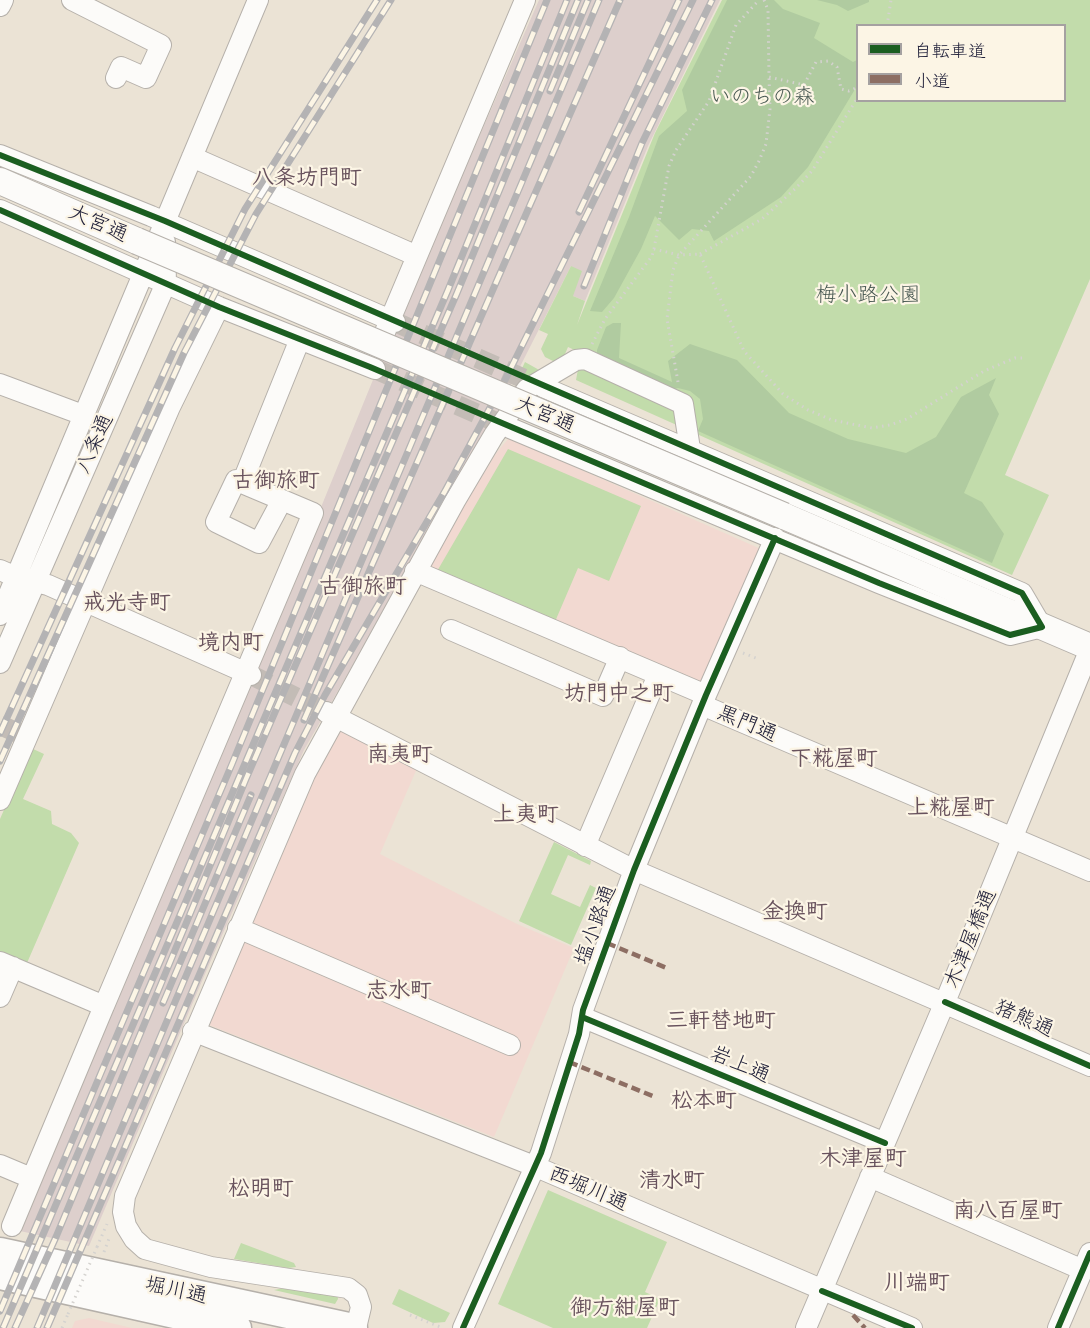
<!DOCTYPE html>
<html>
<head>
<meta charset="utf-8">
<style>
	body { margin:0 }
	#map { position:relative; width:1090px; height:1328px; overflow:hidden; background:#ebe3d5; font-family:"Shantell Sans","Klee One",sans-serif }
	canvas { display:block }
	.legend { position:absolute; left:856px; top:24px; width:210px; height:78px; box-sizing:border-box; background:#fcf5e5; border:2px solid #a5a1a1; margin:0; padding:8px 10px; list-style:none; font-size:18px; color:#22223b }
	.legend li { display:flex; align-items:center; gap:12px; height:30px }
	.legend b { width:30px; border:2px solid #a5a1a1 }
</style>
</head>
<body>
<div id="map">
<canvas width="1090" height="1328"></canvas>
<ul class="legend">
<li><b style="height:8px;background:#1b5e20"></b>自転車道</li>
<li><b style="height:8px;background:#8d6e63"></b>小道</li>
</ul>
</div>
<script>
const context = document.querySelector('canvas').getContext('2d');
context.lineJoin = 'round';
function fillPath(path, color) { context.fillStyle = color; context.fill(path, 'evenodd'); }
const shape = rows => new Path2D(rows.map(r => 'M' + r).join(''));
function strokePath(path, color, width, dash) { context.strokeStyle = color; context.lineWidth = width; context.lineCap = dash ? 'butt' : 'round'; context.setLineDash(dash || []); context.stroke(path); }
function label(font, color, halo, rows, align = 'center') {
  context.font = font + ' "Shantell Sans","Klee One",sans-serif'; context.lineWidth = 4.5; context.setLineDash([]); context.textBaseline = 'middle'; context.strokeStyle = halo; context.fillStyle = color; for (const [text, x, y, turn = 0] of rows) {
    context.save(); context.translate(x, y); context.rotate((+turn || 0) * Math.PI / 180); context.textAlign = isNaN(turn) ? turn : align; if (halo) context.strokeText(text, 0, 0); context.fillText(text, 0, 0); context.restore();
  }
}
fillPath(shape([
	[509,438,763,550,704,683,698,686,423,571,497,452],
	[335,727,418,766,380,854,517,924,574,948,494,1137,204,1023],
	[89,1318,132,1328,72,1328,75,1321]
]), '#f2d9d1');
fillPath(shape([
	[539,0,720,0,648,146,585,301,573,296,571,266,489,428,304,750,208,967,89,1246,20,1231,19,1226,273,625,379,365]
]), '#ddcfcc');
fillPath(shape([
	[722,0,1090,0,1090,279,1005,475,1049,495,1012,575,576,380,581,353,568,347,562,361,557,363,545,357,541,349,548,334,539,330,571,266,582,271,573,296,585,301,577,325,655,133],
	[858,26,1064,26,1064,100,858,100],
	[525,362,541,371,524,384,516,381],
	[508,449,641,506,609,581,578,568,554,624,436,573],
	[31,748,44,754,23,799,51,811,52,824,71,833,79,843,27,963,0,952,0,819],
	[554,842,591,861,590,865,568,855,551,894,580,907,590,885,596,888,571,945,519,921],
	[548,1190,667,1242,645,1292,660,1299,647,1328,553,1328,498,1304],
	[241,1243,294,1263,296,1267,288,1268,234,1259],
	[289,1287,337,1294,338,1299,335,1304,274,1290],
	[399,1289,450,1313,445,1322,433,1323,392,1304]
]), '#c2dcab');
fillPath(shape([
	[727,0,774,0,783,9,820,23,814,38,853,62,857,60,857,86,808,167,781,197,714,241,709,231,692,229,679,240,655,216,641,249,614,298,602,312,590,311,629,217,659,136,687,111,682,90],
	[817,0,869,0,869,2,848,11,837,5],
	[613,323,621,323,619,358,672,382,668,361,690,344,737,360,789,413,848,439,906,453,936,437,961,397,996,378,989,395,999,414,964,493,982,502,1004,534,992,563,698,431,703,419,700,399,690,391,678,388,666,391,597,361,597,350,606,327]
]), '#b0cba0');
strokePath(shape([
	[395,322,543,387],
	[375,369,510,428],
	[251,675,326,712],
	[0,725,27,737]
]), '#c3bcb6', 20, [20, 10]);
const minor = shape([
	[72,0,161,45,146,78,121,67,116,78],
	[0,6,3,0],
	[0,155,151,216,395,322],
	[192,157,417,256],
	[0,210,219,307,375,369],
	[385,332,525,0],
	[0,384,83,415],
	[510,428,879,583,1010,635,1042,627,1022,593,543,387],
	[282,500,259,543,216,522,236,480,242,483,300,339],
	[0,570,16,577,48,585,251,675],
	[415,571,706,695],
	[0,615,258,0],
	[451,630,603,696,620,657],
	[0,663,166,283,165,242],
	[702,705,1090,871],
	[326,712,634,870,1090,1066],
	[0,800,170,407,219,307],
	[585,846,658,675],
	[238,928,510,1045],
	[0,962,104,1006,12,1226],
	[0,997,13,967],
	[104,1006,313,513,242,483],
	[582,1017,885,1143],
	[193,1031,534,1166,912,1328],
	[0,1165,31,1178],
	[870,1177,1083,1270],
	[356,1328,361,1307,357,1295,348,1288,211,1267,145,1249,134,1239,126,1226,123,1212,125,1196,305,774,455,501,494,435,527,389,576,360,585,359,683,404,690,449],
	[463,1328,541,1153,579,1034,583,1010,634,870,706,695,775,538],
	[806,1328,945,1002,1090,649],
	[1058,1328,1090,1253]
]);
const major = shape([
	[0,181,137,241],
	[784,516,1090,647]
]);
const highway = shape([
	[0,1252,353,1328],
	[0,1275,237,1328]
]);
strokePath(minor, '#b5b0aa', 22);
strokePath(major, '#b5b0aa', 28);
strokePath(highway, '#b5b0aa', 31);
strokePath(shape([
	[764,0,768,10,769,77,804,85,816,62,828,61,837,67,841,89,849,91,858,87],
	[887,26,891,0],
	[654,249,669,166,676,150,709,101,736,25,759,0],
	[700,254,762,219,796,188,812,171,858,97],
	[592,344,605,319,652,256,654,249,679,255,700,254,744,351,783,394,808,410,832,420,872,428,890,425,907,419,984,371,1015,358,1026,358],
	[678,382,667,319,673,270,679,255,751,176,759,161,766,144,770,109,769,77],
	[743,653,756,658],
	[97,1247,107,1224],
	[104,1252,110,1236],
	[410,1315,443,1328],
	[62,1328,68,1314]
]), '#d4d2cf', 3, [1.5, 4.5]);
strokePath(minor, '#fcfbf9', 20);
strokePath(major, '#fcfbf9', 26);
strokePath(highway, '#fcfbf9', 28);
const rail = shape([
	[550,91,588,0],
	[579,212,679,0],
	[584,286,642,143,712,0],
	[304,720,620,0],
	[0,733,175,348,245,209,377,0],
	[0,761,184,353,256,214,391,0],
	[163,1003,251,795],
	[0,1311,232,764,547,0],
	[3,1328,448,290,567,0],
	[15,1328,56,1237,246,779,457,293,578,0],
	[37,1328,599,0],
	[47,1328,295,753,325,695,445,491,505,380,693,0]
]);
strokePath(rail, '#b4b3b4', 7);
strokePath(rail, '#fcf5e5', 4.5, [14]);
const majorBridge = shape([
	[137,241,784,516]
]);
strokePath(majorBridge, '#b5b0aa', 28, []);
strokePath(shape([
	[68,1314,97,1247]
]), '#d4d2cf', 3, [1.5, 4.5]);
strokePath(majorBridge, '#fcfbf9', 26);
strokePath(shape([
	[607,943,669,969],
	[569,1062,655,1097],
	[853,1315,865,1328]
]), '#8d6e63', 4.5, [9, 4.5]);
strokePath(shape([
	[0,155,165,221,1022,593,1042,627,1010,635,879,583,370,367,219,307,0,210],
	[945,1002,1090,1066],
	[582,1017,885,1143],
	[822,1291,912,1328],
	[463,1328,541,1153,579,1034,583,1010,634,870,706,695,775,538],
	[1058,1328,1090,1253]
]), '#1b5e20', 6);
label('21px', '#485852', '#fcf5e5', [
	["いのちの森",762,98],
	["梅小路公園",868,296]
]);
label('21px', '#22223b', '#fcf5e5', [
	["大宮通",98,224,24],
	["大宮通",545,415,23],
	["八条通",95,444,-66],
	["黒門通",747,724,23],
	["塩小路通",596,925,-70],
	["木津屋橋通",971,939,-68],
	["猪熊通",1024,1019,24],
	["岩上通",740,1065,23],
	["西堀川通",588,1189,23],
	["堀川通",176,1291,12]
]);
label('bold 22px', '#68525d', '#fcf5e5', [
	["八条坊門町",307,178],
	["古御旅町",276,481],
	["古御旅町",363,587],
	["戒光寺町",127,603],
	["境内町",231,643],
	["坊門中之町",619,694],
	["南夷町",400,755],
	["下糀屋町",834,759],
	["上糀屋町",951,808],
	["上夷町",526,815],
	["金換町",795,912],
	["志水町",399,991],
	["三軒替地町",721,1021],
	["松本町",704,1101],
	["木津屋町",863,1159],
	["清水町",672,1181],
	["松明町",261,1189],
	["南八百屋町",1008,1211],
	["川端町",917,1283],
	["御方紺屋町",625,1308]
]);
</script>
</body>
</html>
